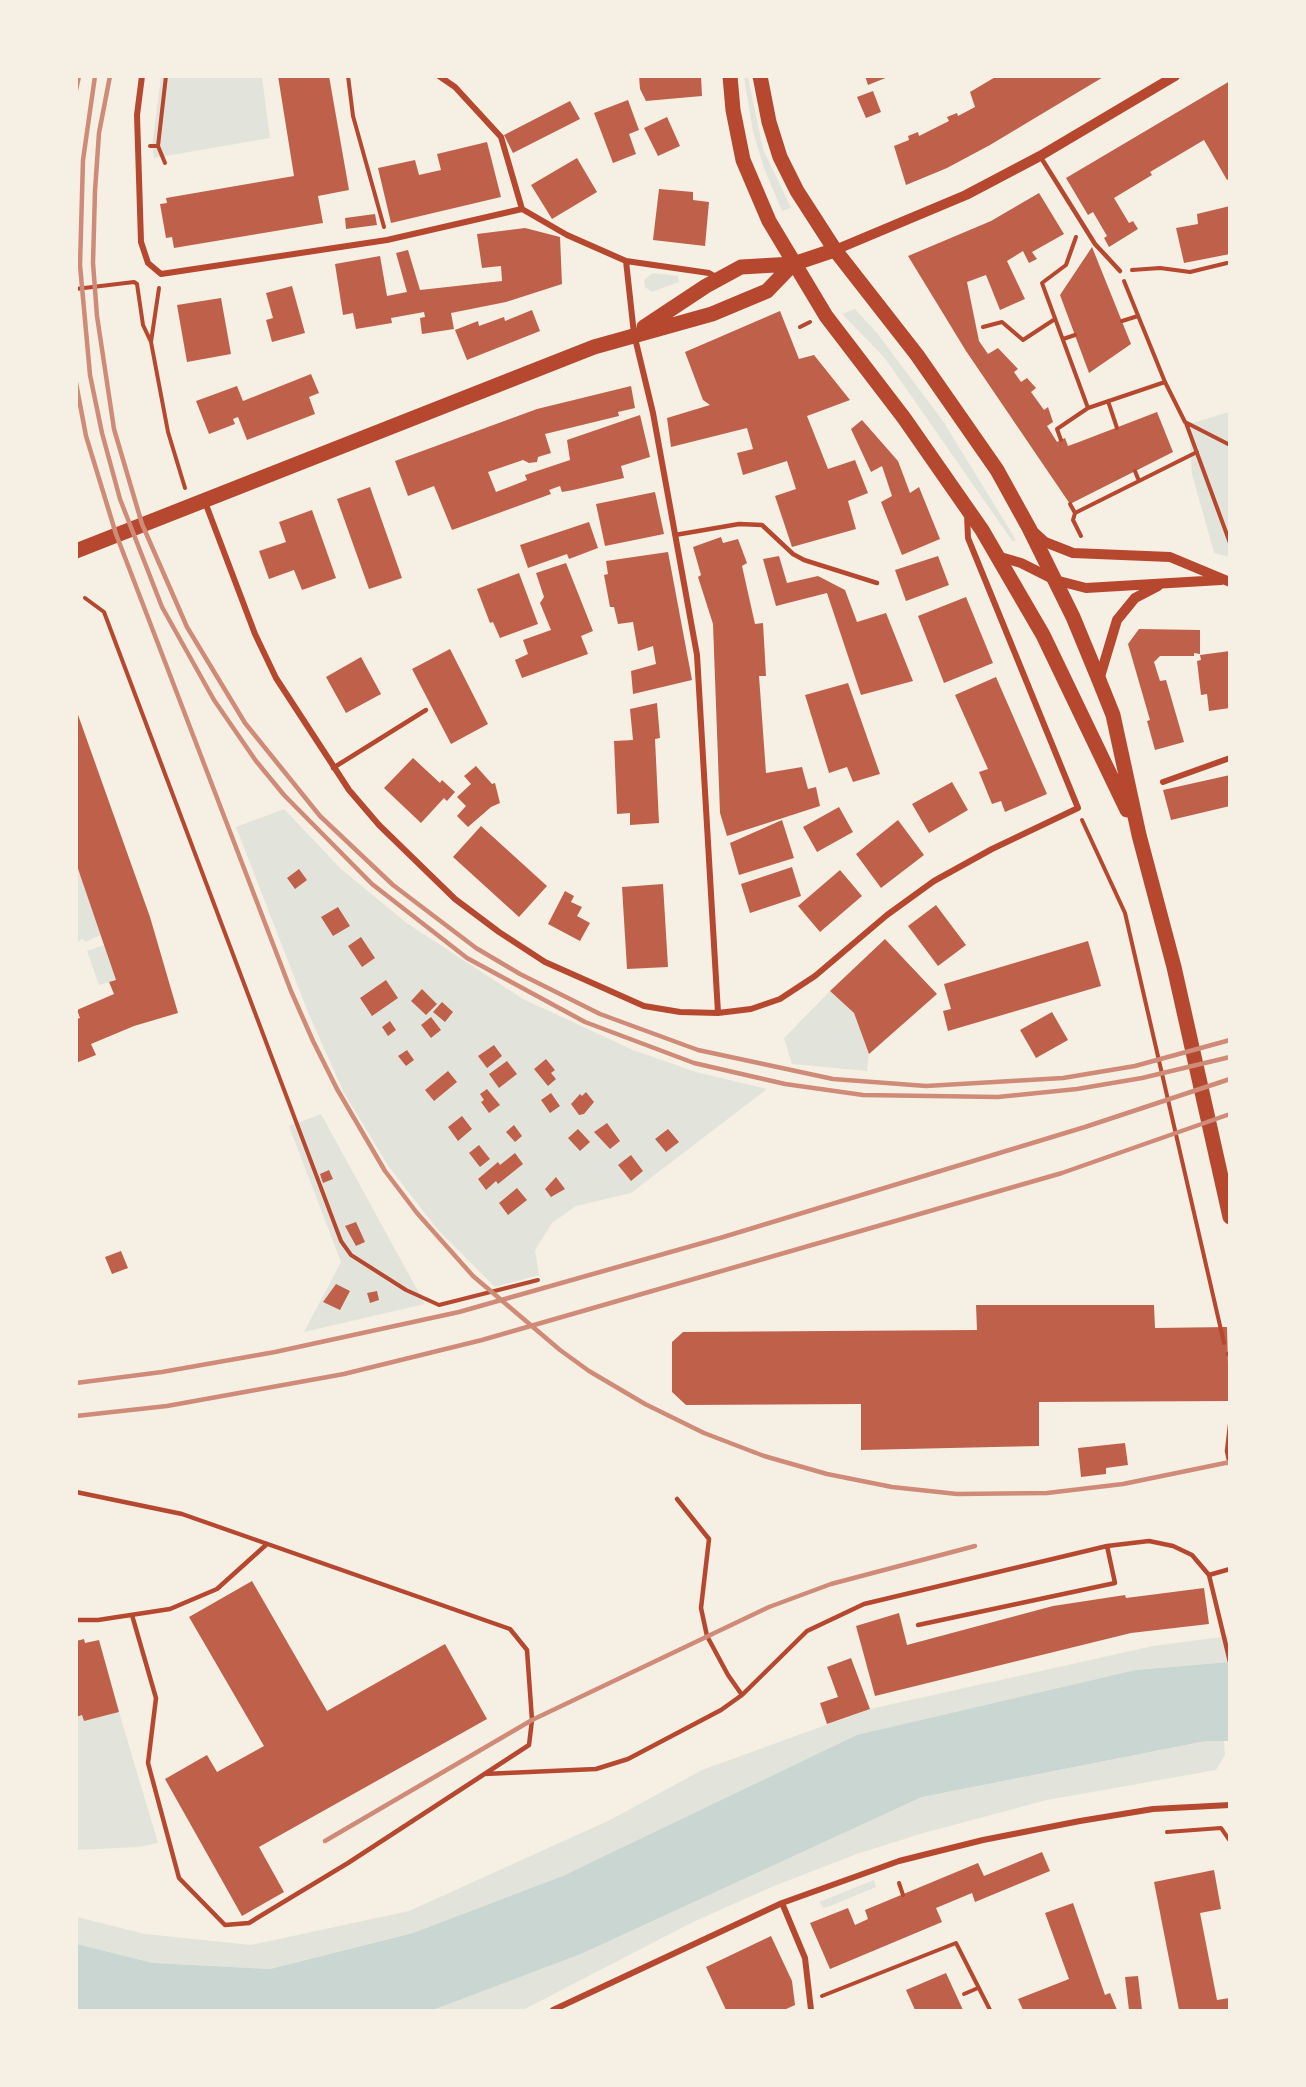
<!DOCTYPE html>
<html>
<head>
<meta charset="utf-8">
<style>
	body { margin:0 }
	#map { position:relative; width:1306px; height:2087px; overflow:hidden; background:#f6efe4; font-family:"Space Grotesk",sans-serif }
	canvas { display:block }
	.frame { position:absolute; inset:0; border:78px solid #f6efe4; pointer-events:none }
</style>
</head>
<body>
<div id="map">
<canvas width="1306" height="2087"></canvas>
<div class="frame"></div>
</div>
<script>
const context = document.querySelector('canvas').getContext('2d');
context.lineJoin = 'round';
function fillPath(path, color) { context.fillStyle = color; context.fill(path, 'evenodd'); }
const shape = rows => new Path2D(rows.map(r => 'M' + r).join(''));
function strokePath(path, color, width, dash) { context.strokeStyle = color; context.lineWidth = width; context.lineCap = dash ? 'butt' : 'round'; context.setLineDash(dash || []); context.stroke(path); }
fillPath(shape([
	[161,77,262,77,270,138,154,158,152,146],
	[744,77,748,77,763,149,791,208,782,211,764,168,753,132],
	[653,273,678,276,679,282,652,292,645,287,644,280],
	[855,309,877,333,943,421,1016,540,1013,542,884,357,842,314],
	[1229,412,1229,557,1214,553,1192,474,1189,424],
	[284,809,341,869,408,924,523,999,633,1050,696,1072,767,1089,631,1193,576,1206,552,1223,535,1250,539,1275,495,1287,438,1230,389,1167,344,1093,307,1010,236,827],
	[76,863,101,935,85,942,83,939,77,942],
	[104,945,116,980,99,985,87,951],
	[830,991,854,1013,869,1054,867,1071,792,1064,784,1038],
	[321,1114,425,1304,304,1332,341,1262,289,1126],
	[1229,1636,1229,1662,1136,1670,565,1875,413,1933,270,1969,153,1963,77,1944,77,1917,145,1934,251,1945,409,1911,610,1820,702,1770,870,1709,1153,1646],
	[119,1712,158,1843,139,1847,77,1850,77,1717,82,1715,84,1721],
	[1206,1741,1224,1741,1225,1755,1216,1770,1047,1800,920,1834,857,1854,774,1886,693,1922,523,2010,433,2010,581,1954,922,1797],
	[874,1880,876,1887,828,1907,824,1908,819,1902]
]), '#e2e4dc');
fillPath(shape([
	[1229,1662,1229,1741,1206,1741,922,1797,581,1954,433,2010,77,2010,77,1944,153,1963,270,1969,413,1933,565,1875,857,1735,1136,1670]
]), '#c9d6d2');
fillPath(shape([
	[278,76,329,76,349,190,318,196,323,223,174,248,172,237,166,238,160,204,167,203,166,198,294,176],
	[639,76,701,76,702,96,646,101,640,89],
	[865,76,888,76,888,77,868,85],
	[997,76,1105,76,990,145,947,168,906,185,894,146,909,140,908,136,918,132,919,136,949,121,947,117,957,113,958,116,975,107,970,92],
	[1230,81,1230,178,1227,180,1204,140,1150,172,1152,175,1114,198,1129,223,1133,221,1138,229,1109,247,1104,238,1107,236,1093,212,1088,215,1066,178],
	[873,91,881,112,866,118,857,97],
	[628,100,639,130,629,134,636,154,613,163,594,113],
	[570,101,580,119,513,153,504,135],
	[667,117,680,146,658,156,644,128],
	[487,142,501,197,391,223,378,168,415,160,419,175,441,170,437,154],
	[577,158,597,192,552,219,531,185],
	[659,189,693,192,693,200,709,202,705,246,653,240],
	[1039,193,1064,234,1032,252,1037,259,1029,263,1023,251,1007,261,1025,299,1000,310,986,275,967,282,979,341,988,354,998,348,1018,369,1014,372,1021,382,1027,378,1036,388,1031,392,1044,410,1048,407,1053,422,1047,426,1057,442,1065,438,1068,446,1079,442,1157,412,1173,452,1070,504,966,351,908,256,991,221],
	[1230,206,1230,254,1184,263,1176,228,1198,224,1197,214],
	[375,214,377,225,346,229,345,218],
	[525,228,560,237,562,284,506,302,451,313,454,329,422,334,420,318,425,317,424,312,391,318,392,323,356,329,353,313,343,315,335,264,380,256,387,296,407,292,396,253,408,250,420,290,502,281,501,266,482,268,477,234],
	[1092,247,1131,344,1089,373,1060,295],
	[292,286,305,333,272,342,266,320,273,318,266,293],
	[221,298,231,354,187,362,177,305],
	[532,310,540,331,467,360,455,330,478,321,479,326,504,317,505,321],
	[780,311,799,359,814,355,850,400,807,416,828,469,855,460,868,493,848,501,856,529,792,547,775,496,796,489,787,461,743,475,737,453,753,449,747,428,671,447,667,418,710,405,703,400,685,352],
	[311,374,319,393,309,397,315,414,247,440,238,417,233,419,235,424,209,434,196,401,237,386,243,401],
	[631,386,635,408,618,412,619,416,545,434,551,453,538,457,537,462,529,463,523,460,488,472,496,492,527,480,525,475,570,460,567,440,640,415,650,457,621,466,624,478,573,490,562,492,560,486,549,490,551,494,452,530,434,486,408,496,395,461,537,409],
	[862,420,898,461,910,493,919,487,940,539,902,555,881,502,892,496,882,466,871,472,851,429],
	[370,487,402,578,369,589,337,499],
	[655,492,664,534,605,546,596,504],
	[312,510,336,578,302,590,294,570,269,579,259,551,286,542,279,522],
	[589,522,598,548,569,559,567,554,528,568,520,545],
	[721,537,723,543,738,539,747,563,742,566,755,624,763,623,766,676,759,676,766,773,802,767,808,789,816,787,820,806,727,836,720,813,713,624,698,577,701,575,693,547],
	[668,552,692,680,633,694,631,671,656,664,653,646,638,651,633,622,618,624,614,607,610,607,604,575,608,574,606,561],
	[779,556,787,583,818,576,845,590,857,622,886,613,913,681,861,695,827,593,776,606,763,559],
	[938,556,949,585,906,601,895,570],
	[566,563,593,631,581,636,588,654,522,678,515,660,528,654,523,640,551,630,540,603,544,597,536,573],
	[519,573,538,624,500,638,493,622,490,623,477,589],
	[966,597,993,663,944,683,918,616],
	[1139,629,1200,630,1200,654,1194,653,1194,656,1160,656,1154,662,1160,681,1166,680,1184,742,1155,750,1147,721,1150,720,1128,644],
	[450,649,488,724,451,744,412,669],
	[1230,651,1230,708,1209,711,1207,694,1201,695,1197,661,1201,660,1200,655],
	[361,657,381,694,346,713,326,677],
	[996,677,1047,794,1005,812,1001,801,992,804,979,772,988,769,955,695],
	[848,683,880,774,853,782,847,767,829,773,805,695],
	[657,703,660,738,655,739,659,823,630,825,630,813,617,814,614,741,633,740,630,709],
	[77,712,150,917,178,1013,134,1026,91,1044,96,1055,76,1063,76,1019,80,1018,77,1010,114,994,109,982,116,980,76,863],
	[413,758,440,783,442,780,455,792,447,801,444,798,421,823,384,788],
	[476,766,492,784,495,783,500,803,491,807,468,827,457,816,466,806,457,797,471,784,464,776],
	[1230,775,1230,806,1171,820,1163,790],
	[952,782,968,810,929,833,912,804],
	[839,807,853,832,817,852,803,827],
	[782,820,794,858,739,875,730,843],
	[898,820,924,855,881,888,856,854],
	[481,826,547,886,519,917,453,857],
	[792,867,801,896,750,913,741,884],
	[299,869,307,880,295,889,287,878],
	[840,870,862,896,820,932,798,906],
	[663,884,668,967,627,969,622,887],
	[565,891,574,896,571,902,582,907,577,916,590,923,580,941,548,924],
	[936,905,966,945,938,966,908,926],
	[338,907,350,926,333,936,321,917],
	[361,937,375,958,362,967,348,946],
	[885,939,937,994,869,1054,854,1013,830,991],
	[1088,941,1101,986,948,1031,943,1011,951,1009,944,984],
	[386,980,398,998,372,1016,360,998],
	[422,989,437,1004,426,1015,411,1001],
	[442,1002,453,1012,445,1022,433,1012],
	[1052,1012,1068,1040,1036,1058,1020,1030],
	[431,1017,441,1030,431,1038,421,1025],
	[390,1021,396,1030,388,1036,382,1027],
	[494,1045,502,1056,487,1068,478,1056],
	[407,1050,414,1060,406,1066,398,1056],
	[546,1059,555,1070,551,1073,556,1079,548,1086,534,1069],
	[507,1061,517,1074,499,1088,489,1074],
	[448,1071,457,1082,434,1101,425,1090],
	[487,1089,500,1105,489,1113,481,1102,484,1100,480,1094],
	[586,1092,594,1102,584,1114,579,1115,571,1104,580,1094,582,1096],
	[551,1093,560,1106,550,1113,541,1100],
	[462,1116,472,1129,458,1141,448,1127],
	[607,1123,620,1141,610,1149,594,1132],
	[514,1125,522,1136,515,1142,506,1132],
	[578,1129,590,1142,580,1151,568,1138],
	[668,1129,679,1142,666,1152,655,1139],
	[479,1145,490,1159,480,1167,469,1153],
	[515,1153,523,1164,498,1184,496,1181,486,1190,478,1179,498,1162,500,1165],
	[631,1155,643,1171,631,1181,618,1165],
	[329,1170,333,1179,323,1183,320,1174],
	[556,1177,565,1189,551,1197,545,1189],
	[517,1188,527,1200,508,1215,499,1203],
	[356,1222,365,1242,356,1246,345,1226],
	[121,1251,128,1268,112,1274,105,1257],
	[336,1284,350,1291,340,1310,323,1302],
	[377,1291,379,1300,370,1303,367,1293],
	[976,1305,1154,1305,1155,1328,1227,1327,1229,1401,1039,1402,1039,1446,861,1450,861,1404,686,1405,672,1392,672,1342,683,1332,977,1330],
	[1125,1443,1128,1465,1106,1468,1106,1474,1081,1477,1078,1448],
	[252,1581,327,1711,445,1644,487,1719,259,1847,284,1892,242,1916,165,1779,207,1755,217,1772,264,1746,189,1617],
	[1204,1588,1209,1624,1131,1633,875,1696,856,1626,899,1613,907,1645,1053,1606,1125,1595,1126,1598],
	[84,1639,85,1643,99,1640,119,1712,84,1721,82,1715,76,1717,76,1641],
	[851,1658,870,1709,827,1724,820,1703,838,1697,827,1667],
	[1042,1852,1050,1871,975,1902,972,1893,936,1908,942,1922,830,1969,810,1923,848,1908,855,1925,868,1919,865,1910,978,1863,984,1876],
	[1214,1870,1221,1909,1200,1913,1217,2000,1230,1998,1230,2010,1179,2010,1154,1882],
	[1073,1903,1105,1995,1110,1993,1117,2010,1023,2010,1018,1999,1069,1979,1045,1913],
	[771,1936,792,1981,795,2005,784,2010,726,2010,706,1967],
	[946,1973,963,2010,915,2010,906,1990],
	[1138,1976,1142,2010,1129,2010,1125,1977]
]), '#bf614a');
strokePath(shape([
	[348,76,353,116,384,227],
	[150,146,158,146,166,76],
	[158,146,165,163],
	[1076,237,1066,265,1042,283,1088,408,1165,382],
	[1132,270,1160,268,1190,272,1227,263],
	[1124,281,1165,382,1185,422,1230,445],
	[159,288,151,342,168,432,185,488],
	[76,289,134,282,137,284,143,325,151,342],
	[1122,321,1138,316],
	[800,327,810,322],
	[983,327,1002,322,1023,340,1055,319],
	[1063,339,1075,335],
	[1108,401,1117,428],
	[1186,423,1230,543],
	[1061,440,1057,429,1088,408],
	[1135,471,1139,481],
	[1070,504,1075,513,1197,452],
	[1075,513,1073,520,1081,536],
	[85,598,104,612,341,1241,351,1255,406,1290,439,1305,538,1280],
	[1082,820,1125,913,1224,1343],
	[1167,1832,1221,1828,1230,1841],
	[899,1883,903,1895],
	[964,1994,978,1988],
	[822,1996,956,1943,990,2010]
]), '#b5482f', 4);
strokePath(shape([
	[1040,156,1095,244,1120,271],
	[675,535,739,524,762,525,793,554,804,560,877,583],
	[333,768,426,710],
	[1228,1354,1230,1354],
	[1230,1425,1227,1451,1230,1465],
	[76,1492,182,1514,510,1629,527,1650,532,1720,529,1745,348,1863,257,1918,249,1923,225,1925,179,1878,148,1763,156,1698,132,1615],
	[677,1499,709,1539,701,1608,707,1636,728,1675,742,1695],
	[1209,1575,1230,1662],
	[76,1620,98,1620,170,1609,217,1589,267,1544],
	[918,1625,1115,1583,1107,1546],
	[484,1774,596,1769,628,1759,721,1710,742,1695,807,1631,864,1604,1107,1546,1149,1541,1173,1546,1192,1555,1209,1575,1230,1569]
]), '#b5482f', 4.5);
strokePath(shape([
	[142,76,137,115,141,242,148,263,161,274,387,240,522,209,567,235,626,261,709,273,718,278],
	[439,76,455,87,501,137,522,209],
	[626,261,634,334,653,413,697,655,718,1013],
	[205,502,255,634,276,678,349,790,379,825,455,899,499,932,545,962,644,1006,680,1012,718,1013,751,1009,780,999,815,976,887,915,934,881,992,849,1078,808,968,538,967,514],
	[1163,782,1230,758],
	[782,1903,805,1958,811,2010],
	[553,2010,782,1903,899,1861,983,1840,1080,1821,1153,1809,1230,1805]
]), '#b5482f', 6);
strokePath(shape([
	[835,250,966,195,1040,156,1175,76],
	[1034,532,1045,542,1073,553,1170,557,1230,582],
	[997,556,1021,563,1055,580,1086,588,1221,580],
	[1099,680,1117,620,1135,598,1158,586]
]), '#b5482f', 10);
strokePath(shape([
	[730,76,733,110,743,160,769,221,826,316,904,418,982,530,1043,635,1127,810],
	[760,76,769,122,780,157,797,191,835,250,917,355,997,470,1029,528,1073,617,1099,680,1113,715,1139,835,1174,967,1230,1217],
	[644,327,706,286,741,267,793,264,835,250],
	[76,551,594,347,712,314,767,291,793,264]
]), '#b5482f', 15);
strokePath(shape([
	[95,76,83,160,80,265,90,375,102,433,120,499,162,607,214,700,256,761,284,795,372,884,467,958,585,1022,694,1063,785,1084,863,1095,998,1097,1077,1089,1142,1078,1230,1057],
	[110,76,99,133,95,191,93,263,97,316,114,429,142,524,187,627,245,723,320,816,393,885,476,948,520,974,600,1014,698,1050,833,1079,926,1086,1063,1078,1135,1066,1230,1040],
	[76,90,79,76],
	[76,383,86,436,116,534,291,991,313,1041,337,1089,385,1171,417,1213,473,1276,560,1350,589,1371,645,1404,704,1433,764,1456,827,1474,892,1487,957,1494,1047,1493,1123,1484,1230,1462],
	[76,1383,162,1372,275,1352,459,1312,720,1238,1085,1127,1230,1079],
	[76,1416,167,1406,344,1374,482,1340,1062,1173,1230,1114],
	[325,1841,532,1720,769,1607,831,1584,975,1546]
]), '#cf8b77', 4.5);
</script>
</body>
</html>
